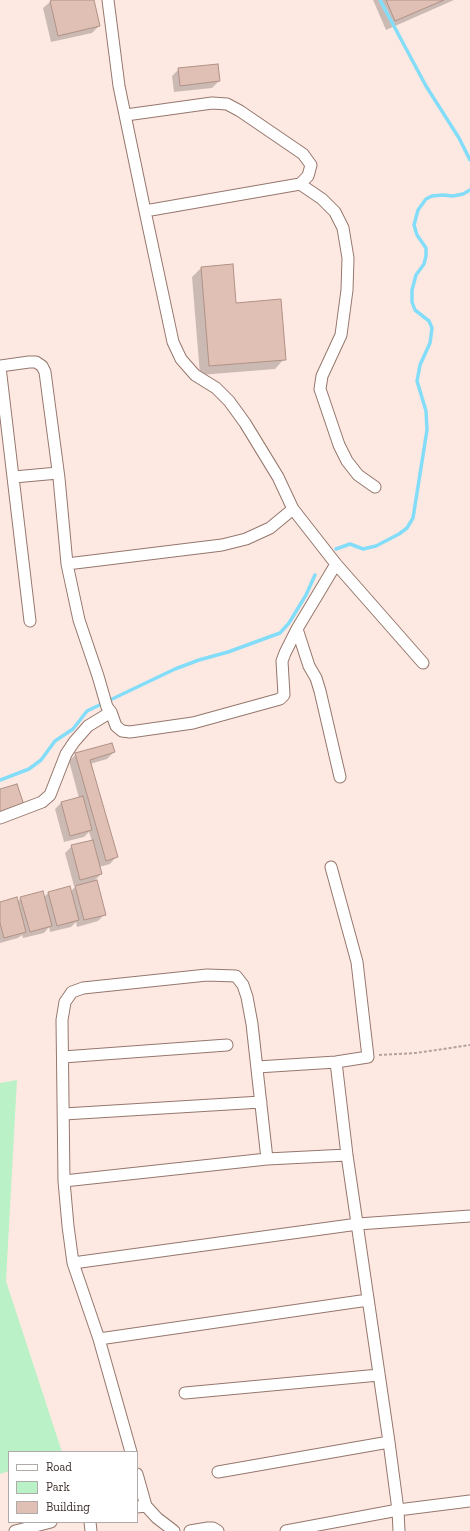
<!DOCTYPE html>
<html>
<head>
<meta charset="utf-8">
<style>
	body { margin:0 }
	#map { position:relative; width:470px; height:1531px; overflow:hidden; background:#fee9e2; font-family:"Zilla Slab",serif }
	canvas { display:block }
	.legend { position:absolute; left:8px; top:1451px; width:130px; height:72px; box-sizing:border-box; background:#fff; border:1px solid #b0aba9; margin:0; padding:5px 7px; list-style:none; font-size:12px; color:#3a2d29 }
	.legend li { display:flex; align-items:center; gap:8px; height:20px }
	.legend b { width:20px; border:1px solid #b0aba9 }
</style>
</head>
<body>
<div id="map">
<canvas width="470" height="1531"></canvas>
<ul class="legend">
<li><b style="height:5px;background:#fff"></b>Road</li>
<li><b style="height:11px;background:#bbf1c6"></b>Park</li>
<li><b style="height:11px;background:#e0c0b4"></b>Building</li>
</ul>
</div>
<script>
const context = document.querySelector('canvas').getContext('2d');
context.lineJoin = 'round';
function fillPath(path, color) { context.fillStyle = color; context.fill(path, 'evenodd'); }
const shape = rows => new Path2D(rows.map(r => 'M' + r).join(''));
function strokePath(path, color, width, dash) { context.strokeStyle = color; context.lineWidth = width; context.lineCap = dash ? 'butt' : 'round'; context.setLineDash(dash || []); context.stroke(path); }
fillPath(shape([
	[17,1080,6,1281,62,1452,9,1452,9,1471,0,1474,0,1083]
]), '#bbf1c6');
fillPath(shape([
	[57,0,93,0,99,26,92,33,51,42,43,8,50,2],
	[373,0,454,0,386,30],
	[179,69,219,81,212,88,174,92,172,76],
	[201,268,284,359,275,369,200,375,192,277],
	[114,752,107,759,90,764,116,857,110,864,99,867,101,874,93,882,105,914,98,921,77,927,76,922,71,927,50,932,49,927,44,933,23,938,22,935,18,938,0,943,0,903,17,902,21,898,43,898,48,893,69,887,70,892,77,885,74,886,65,853,72,846,92,841,89,832,84,837,64,842,55,809,62,802,79,798,69,761,76,754]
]), '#0003');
strokePath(shape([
	[380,0,426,86,459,138,470,160],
	[336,549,350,544,363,549,376,546,399,534,407,528,413,518,427,430,426,411,417,381,420,365,430,343,432,328,429,321,415,310,412,302,412,290,416,275,424,264,426,256,426,248,417,235,414,225,418,210,426,199,432,196,443,195,453,196,463,194,470,190],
	[0,780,29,769,41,760,55,741,73,729,87,711,175,669,199,660,228,652,280,633,289,623,306,595,315,575]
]), '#83ddf8', 3.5);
const building = shape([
	[52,0,94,0,100,26,58,36,50,1,52,0],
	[386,0,444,0,395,21,386,0],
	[218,64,220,81,180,86,178,68,218,64],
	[233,264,236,303,281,299,286,360,209,366,201,267,233,264],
	[112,743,115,752,90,760,118,857,106,861,75,753,112,743],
	[17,784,24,805,0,812,0,789,17,784],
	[83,796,92,830,70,836,61,802,83,796],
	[93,840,102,874,80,880,71,845,93,840],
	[97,880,106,915,84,920,75,886,97,880],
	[70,886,79,920,57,926,48,892,70,886],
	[43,891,52,926,30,932,20,897,43,891],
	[17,897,26,932,4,938,0,923,0,902,17,897]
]);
fillPath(building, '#e0c0b4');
strokePath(building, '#b09186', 1);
const street = shape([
	[108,0,119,86,145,211,173,342,181,359,195,375,216,388,229,401,245,423,278,477,293,509,336,564,423,663],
	[126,115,212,103,227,104,240,111,303,154,311,165,308,176,300,184,145,211],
	[300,184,322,199,335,212,343,228,348,258,347,290,341,335,322,376,320,389,339,445,347,461,358,475,375,487],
	[0,366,29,362,36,362,42,366,45,372,59,478,67,564,79,620,98,676,107,707,111,712,88,726,74,742,66,754,50,795,42,802,0,818],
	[0,367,30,621],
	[14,477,58,473],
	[67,564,222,545,246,539,270,528,293,509],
	[297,629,309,666,316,678,320,691,340,777],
	[111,712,116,726,122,731,130,732,193,723,280,699,284,695,282,661,285,653,297,629,336,564],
	[63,1057,227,1045],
	[336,1062,347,1155,389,1442,398,1510,399,1531],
	[257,1067,336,1062,368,1057,357,962,331,867],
	[64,1114,261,1102],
	[64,1181,267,1159],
	[73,1263,358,1224,470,1216],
	[99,1339,368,1300],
	[185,1393,379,1375],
	[131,1452,99,1339,73,1263,68,1226,64,1181,62,1020,65,1002,72,992,83,988,207,975,236,976,243,985,247,997,252,1024,267,1159,347,1155],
	[218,1472,389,1442],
	[137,1474,146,1506],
	[137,1507,146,1506,157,1518,174,1531],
	[90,1522,91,1531],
	[15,1531,51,1522],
	[190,1531,208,1528,213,1528,218,1531],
	[286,1531,398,1510,470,1501]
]);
strokePath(street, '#95776c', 13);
strokePath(shape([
	[379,1055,416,1053,470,1045]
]), '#b3a19c', 2, [3, 2]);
strokePath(street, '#fff', 11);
</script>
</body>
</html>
